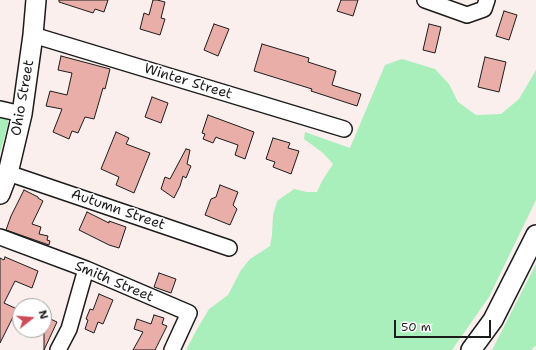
<!DOCTYPE html>
<html>
<head>
<meta charset="utf-8">
<style>
	body { margin:0 }
	#map { position:relative; width:536px; height:350px; overflow:hidden; background:#fbefed; font-family:"Shantell Sans",sans-serif }
	canvas { display:block }
	.north { position:absolute; left:12px; top:298px; width:40px; height:40px; box-sizing:border-box; background:#fff; border:1px solid #a4a4a4; border-radius:50%; rotate:73deg; font-size:11px; font-weight:700; line-height:16px; text-align:center; color:#1c1c1c }
	.north::after { content:''; display:block; margin:auto; width:14px; height:18px; background:#d1495b; clip-path:polygon(50% 0,100% 100%,50% 72%,0 100%) }
	.scale { position:absolute; left:394px; top:320px; width:97px; height:18px; box-sizing:border-box; border:2px solid #1c1c1c; border-top:0; padding-left:5px; font-size:12px; line-height:14px; white-space:nowrap; color:#1c1c1c; -webkit-text-stroke:3px #fff; paint-order:stroke }
</style>
</head>
<body>
<div id="map">
<canvas width="536" height="350"></canvas>
<div class="north">N</div>
<div class="scale">50 m</div>
</div>
<script>
const context = document.querySelector('canvas').getContext('2d');
context.lineJoin = 'round';
function fillPath(path, color) { context.fillStyle = color; context.fill(path, 'evenodd'); }
const shape = rows => new Path2D(rows.map(r => 'M' + r).join(''));
function strokePath(path, color, width, dash) { context.strokeStyle = color; context.lineWidth = width; context.lineCap = dash ? 'butt' : 'round'; context.setLineDash(dash || []); context.stroke(path); }
function label(font, color, halo, rows, align = 'center') {
  context.font = font + ' "Shantell Sans",sans-serif'; context.lineWidth = 3; context.setLineDash([]); context.textBaseline = 'middle'; context.strokeStyle = halo; context.fillStyle = color; for (const [text, x, y, turn = 0] of rows) {
    context.save(); context.translate(x, y); context.rotate((+turn || 0) * Math.PI / 180); context.textAlign = isNaN(turn) ? turn : align; if (halo) context.strokeText(text, 0, 0); context.fillText(text, 0, 0); context.restore();
  }
}
fillPath(shape([
	[402,59,435,69,449,84,458,102,476,115,501,114,519,99,536,70,536,200,489,297,452,350,186,350,196,331,209,309,228,295,241,270,250,259,270,246,272,235,273,215,277,201,294,189,307,192,317,192,322,181,333,164,323,153,304,139,305,132,350,148,385,65],
	[0,114,3,115,8,118,8,124,0,153],
	[536,264,536,346,532,348,533,350,492,350]
]), '#a9efbb');
const building = shape([
	[59,0,108,0,104,12,95,9,93,13,59,2,59,0],
	[153,0,157,0,165,2,161,18,165,19,160,35,140,29,144,13,149,15,153,0],
	[341,0,358,0,353,16,337,11,341,0],
	[504,11,517,15,509,40,496,36,504,11],
	[214,24,229,29,218,56,204,50,214,24],
	[429,24,441,27,435,53,423,50,429,24],
	[262,44,309,58,308,62,336,71,332,85,361,94,357,106,311,91,312,89,254,71,262,44],
	[61,56,110,69,105,89,103,88,94,119,85,117,78,133,72,131,69,139,53,132,62,109,46,106,50,91,67,95,72,73,58,70,61,56],
	[485,57,506,62,499,92,478,87,485,57],
	[152,97,168,103,161,123,145,117,152,97],
	[208,115,254,132,245,159,235,155,238,145,218,138,216,137,213,143,203,139,205,134,202,133,208,115],
	[116,132,129,138,126,144,150,153,134,193,116,185,119,177,101,169,116,132],
	[273,138,290,143,288,148,299,151,291,174,273,167,275,162,266,159,273,138],
	[186,149,190,150,187,164,191,166,186,178,183,176,180,186,174,198,161,189,165,177,170,179,186,149],
	[220,185,238,192,233,205,237,209,230,225,205,215,211,199,216,197,220,185],
	[24,190,38,197,38,198,43,201,32,224,41,227,39,234,48,236,47,240,50,241,49,245,6,230,11,216,24,190],
	[87,212,109,223,109,221,126,227,119,248,109,245,79,230,87,212],
	[5,257,38,271,32,288,15,281,4,303,17,309,0,343,0,258,4,260,5,257],
	[159,273,176,279,171,293,154,287,159,273],
	[99,294,113,300,103,324,98,322,94,333,85,329,88,320,86,319,90,309,93,310,99,294],
	[154,315,164,318,162,324,167,326,155,350,133,350,143,332,134,329,137,319,151,324,154,315],
	[44,316,57,322,44,350,44,316]
]);
fillPath(building, '#e9aea7');
strokePath(building, '#1c1c1c', 1);
const minor = shape([
	[425,0,467,15,484,9,487,0],
	[33,35,344,129],
	[0,109,22,114],
	[8,173,229,248],
	[0,237,86,269,189,313,172,350],
	[58,350,69,329,86,269]
]);
const tertiary = shape([
	[0,194,8,173,22,114,33,35,36,0],
	[471,350,493,320,536,235]
]);
strokePath(minor, '#1c1c1c', 18);
strokePath(tertiary, '#1c1c1c', 22);
strokePath(minor, '#fff', 15);
strokePath(tertiary, '#fff', 19);
label('14px', '#1c1c1c', '#fff', [
	["Winter Street",188,82,17],
	["Ohio Street",23,98,-80],
	["Autumn Street",118,210,19],
	["Smith Street",114,282,23]
]);
</script>
</body>
</html>
